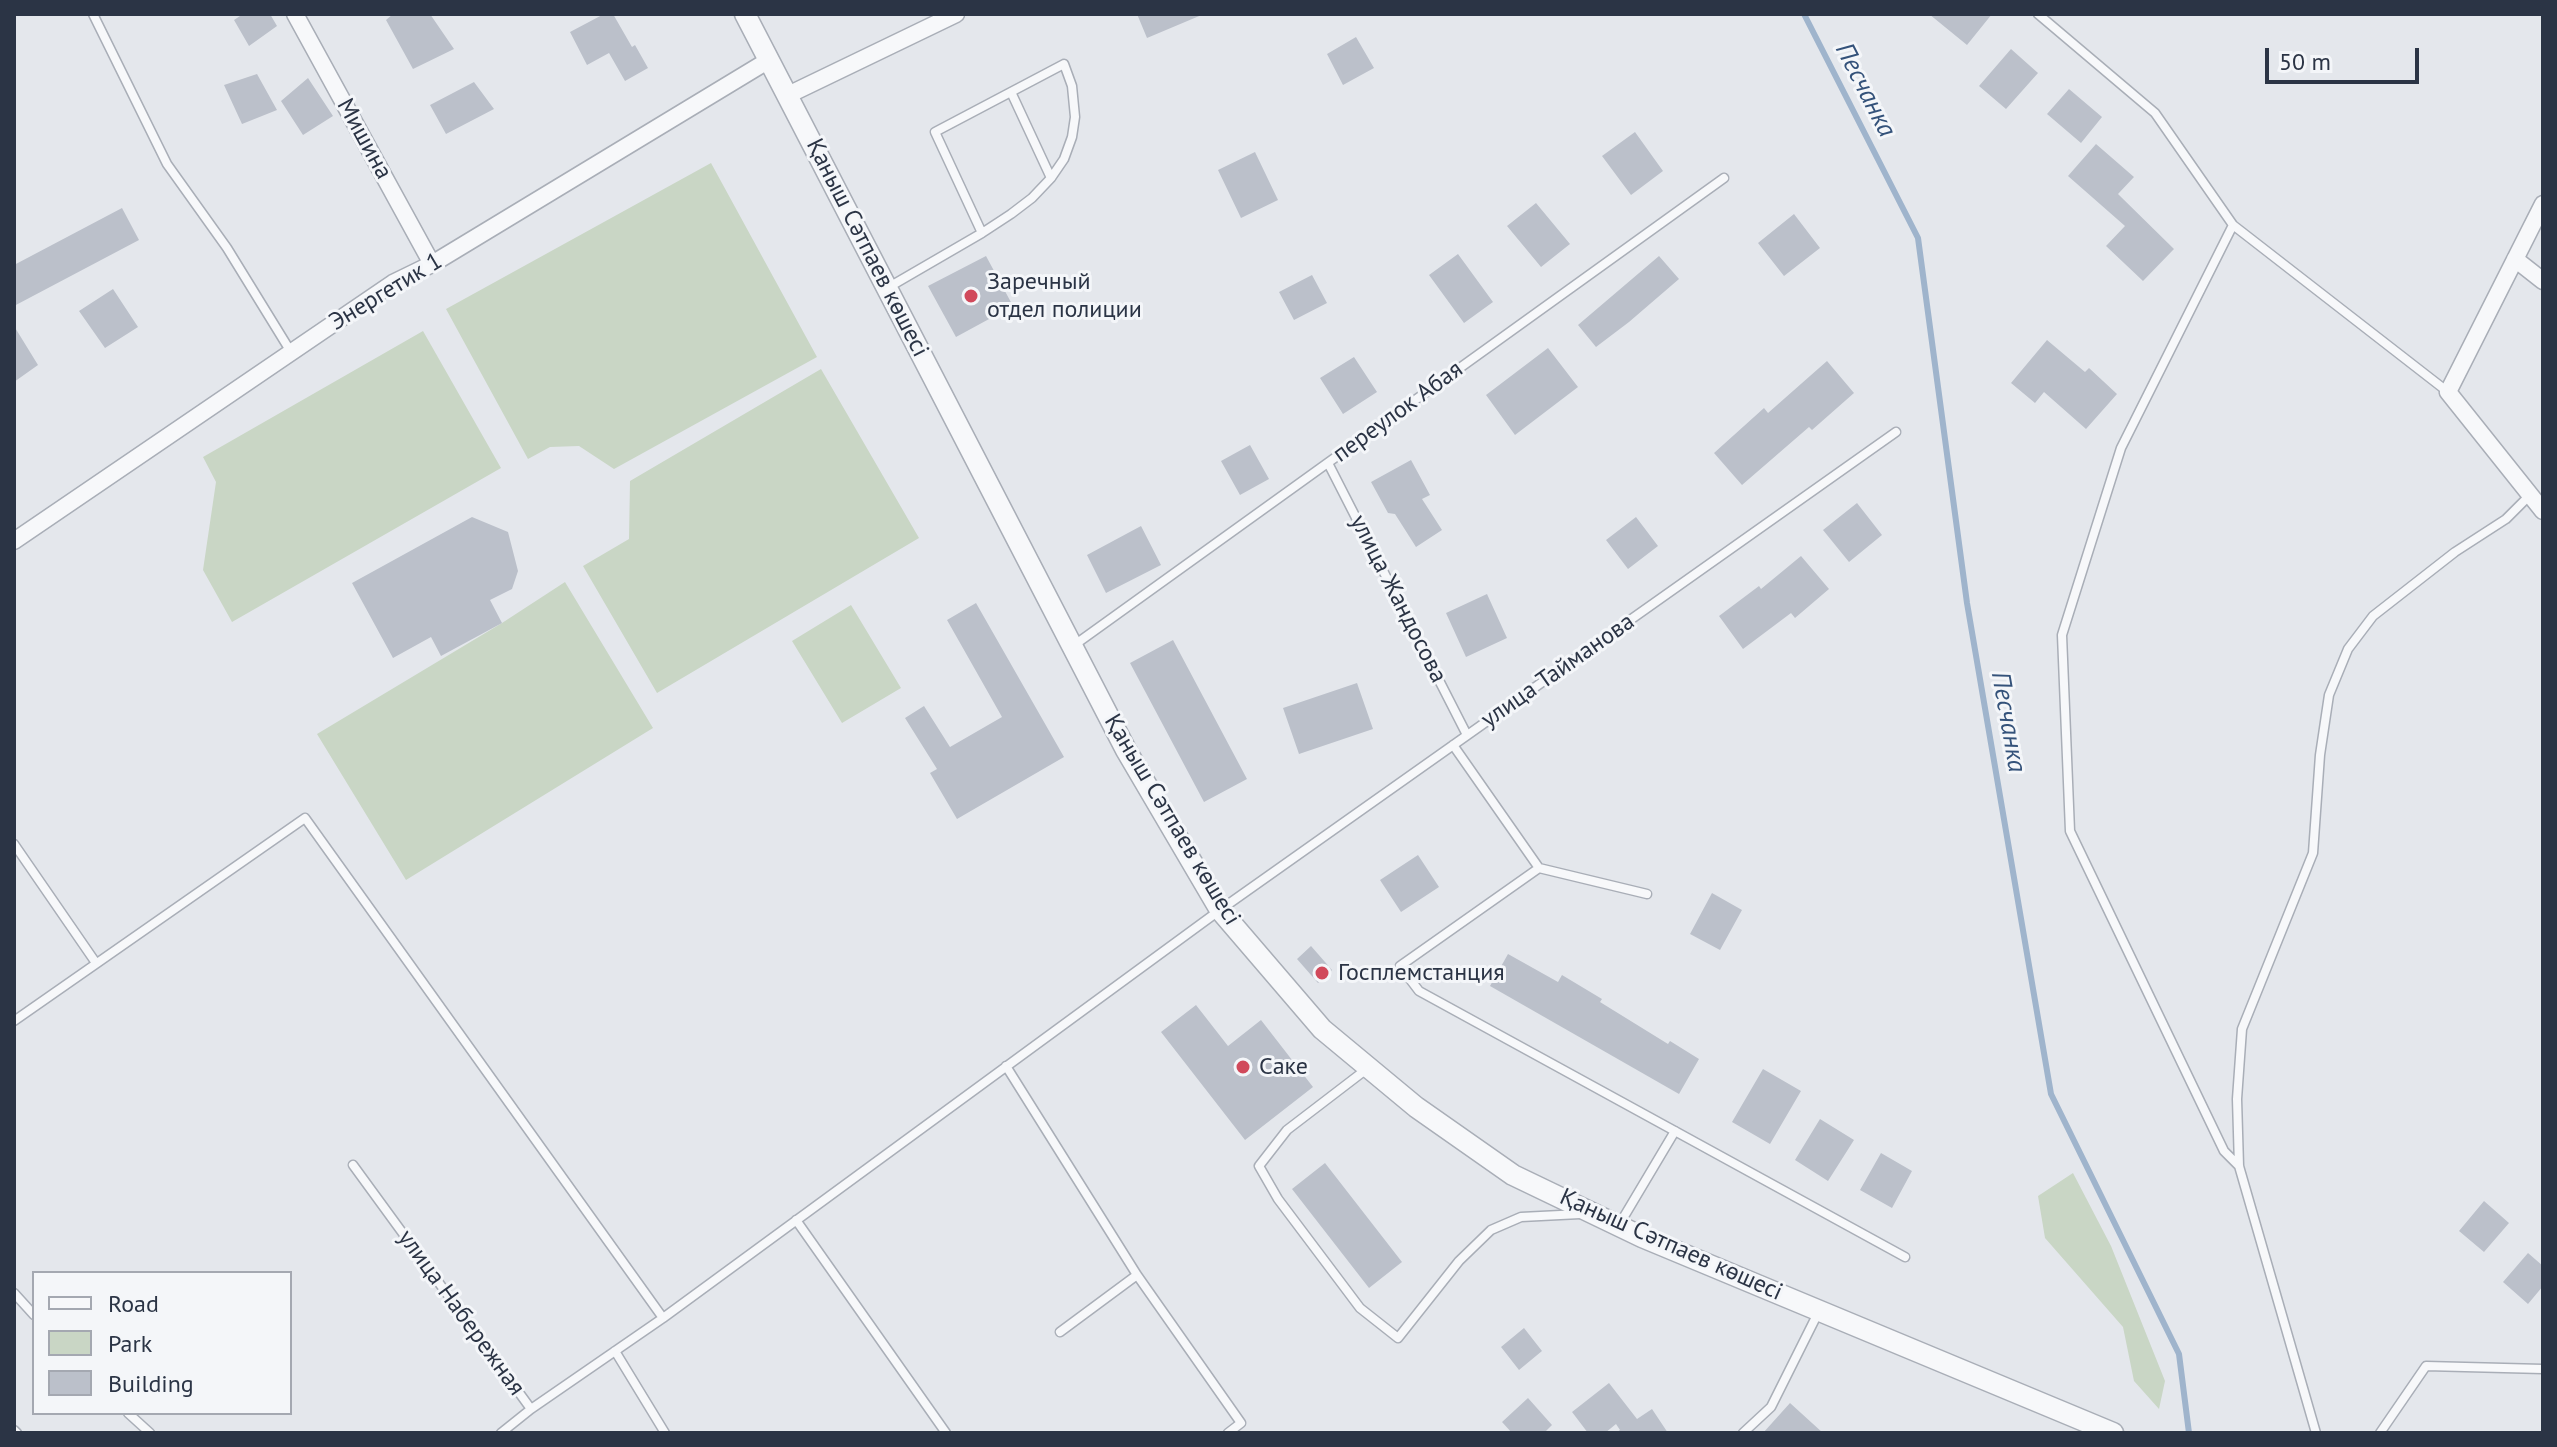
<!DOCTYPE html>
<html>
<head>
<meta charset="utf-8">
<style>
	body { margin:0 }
	#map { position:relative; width:2557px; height:1447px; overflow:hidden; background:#e4e7ec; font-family:"PT Sans",sans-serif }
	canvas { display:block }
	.frame { position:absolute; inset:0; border:16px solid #2b3445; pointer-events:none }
	.legend { position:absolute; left:32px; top:1271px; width:260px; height:144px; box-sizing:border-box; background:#f4f6f9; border:2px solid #a4a8b1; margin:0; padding:10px 14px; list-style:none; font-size:24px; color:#2b3445 }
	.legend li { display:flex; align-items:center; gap:16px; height:40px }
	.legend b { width:40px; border:2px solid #a4a8b1 }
	.scale { position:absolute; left:2265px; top:48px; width:154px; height:36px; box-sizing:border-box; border:4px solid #2b3445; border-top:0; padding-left:10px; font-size:24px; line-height:28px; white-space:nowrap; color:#2b3445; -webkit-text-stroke:6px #f4f6f9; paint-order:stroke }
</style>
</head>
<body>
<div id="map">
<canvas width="2557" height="1447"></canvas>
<div class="frame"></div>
<ul class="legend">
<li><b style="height:10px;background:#f7f8fa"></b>Road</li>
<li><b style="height:22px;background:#c9d6c5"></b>Park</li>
<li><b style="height:22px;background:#bbc0ca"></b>Building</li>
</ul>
<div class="scale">50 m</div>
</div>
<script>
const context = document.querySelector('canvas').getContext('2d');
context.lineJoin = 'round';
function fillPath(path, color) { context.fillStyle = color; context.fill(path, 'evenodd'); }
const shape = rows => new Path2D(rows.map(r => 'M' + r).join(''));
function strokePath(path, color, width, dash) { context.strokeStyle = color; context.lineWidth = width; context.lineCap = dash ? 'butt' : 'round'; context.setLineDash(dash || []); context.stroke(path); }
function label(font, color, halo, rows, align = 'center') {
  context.font = font + ' "PT Sans",sans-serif'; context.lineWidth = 6; context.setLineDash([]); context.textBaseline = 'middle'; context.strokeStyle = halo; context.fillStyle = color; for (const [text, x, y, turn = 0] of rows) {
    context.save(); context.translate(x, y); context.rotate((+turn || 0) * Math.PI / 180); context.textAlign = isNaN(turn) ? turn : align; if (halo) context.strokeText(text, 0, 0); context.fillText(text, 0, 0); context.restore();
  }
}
fillPath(shape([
	[711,163,817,357,614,469,579,446,550,447,528,459,446,309],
	[423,331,501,468,232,622,203,570,216,482,203,457],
	[821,369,919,538,657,693,583,566,629,539,630,481],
	[565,582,653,728,406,880,317,734,502,623],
	[851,605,901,688,842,723,792,641],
	[2073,1173,2111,1246,2165,1381,2159,1409,2134,1381,2123,1327,2045,1238,2038,1196]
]), '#c9d6c5');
strokePath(shape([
	[1804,14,1918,238,1967,603,2051,1094,2179,1354,2189,1433]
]), '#9fb4cc', 6);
fillPath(shape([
	[243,14,270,14,277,26,249,46,234,20],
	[393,14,430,14,454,49,413,69,386,20],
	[604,14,613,14,632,47,635,45,648,68,625,81,609,53,587,65,570,32],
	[1137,14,1204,14,1147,38],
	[1929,14,1992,14,1967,45],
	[1356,37,1374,68,1343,85,1327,54],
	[2011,49,2038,73,2006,109,1979,86],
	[257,74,277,110,242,124,224,85],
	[308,78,333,116,303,135,281,101],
	[474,82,494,109,446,134,430,105],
	[2069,89,2102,117,2081,143,2047,114],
	[1635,132,1663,171,1631,195,1602,156],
	[2096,144,2134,177,2118,194,2174,249,2143,281,2106,246,2125,226,2068,176],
	[1255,152,1278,200,1241,218,1218,170],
	[1536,203,1570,244,1541,267,1507,226],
	[122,208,139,240,14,306,14,265],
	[1794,214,1820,248,1784,276,1758,243],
	[1458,254,1493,302,1464,323,1429,275],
	[986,256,1013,306,956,337,928,286],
	[1659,256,1679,279,1629,322,1596,347,1578,325],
	[1312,275,1327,303,1294,320,1279,292],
	[113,289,138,327,105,348,79,311],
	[14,326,38,365,14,382],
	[2047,340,2085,372,2089,368,2117,394,2086,429,2044,392,2035,403,2011,383],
	[1548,348,1578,387,1515,435,1486,395],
	[1354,357,1377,392,1343,414,1320,378],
	[1827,361,1854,393,1812,430,1809,427,1742,485,1714,453,1764,408,1768,413],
	[1250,445,1269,479,1240,495,1221,461],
	[1411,460,1430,495,1422,499,1442,530,1416,547,1395,514,1388,513,1371,482],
	[1857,503,1882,535,1849,562,1823,530],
	[472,517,508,532,518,571,512,589,490,600,502,623,441,656,431,637,393,658,352,583],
	[1636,517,1658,546,1628,569,1606,540],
	[1141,526,1161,565,1106,593,1087,555],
	[1801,556,1829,589,1795,618,1791,613,1743,649,1719,616,1759,586,1761,589],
	[1487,594,1507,638,1466,657,1446,613],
	[976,603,1064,757,957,819,930,773,937,769,905,718,924,706,950,747,1002,717,947,620],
	[1173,640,1247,779,1204,802,1130,663],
	[1357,683,1373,729,1299,754,1283,708],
	[1418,855,1439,887,1401,912,1380,880],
	[1712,893,1742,910,1720,950,1690,934],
	[1311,946,1332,970,1318,983,1297,959],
	[1508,954,1558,982,1562,975,1602,999,1600,1002,1668,1044,1670,1041,1699,1059,1679,1094,1490,986],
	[1196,1005,1228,1046,1261,1020,1313,1087,1245,1140,1161,1032],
	[1763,1069,1801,1091,1770,1144,1732,1122],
	[1820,1119,1854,1140,1828,1181,1795,1160],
	[1881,1153,1912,1171,1892,1208,1860,1190],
	[1325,1163,1402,1262,1369,1288,1292,1189],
	[2484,1201,2509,1223,2484,1252,2459,1231],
	[2528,1253,2543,1266,2543,1286,2528,1304,2503,1282],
	[1524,1328,1542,1351,1519,1370,1501,1347],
	[1609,1383,1637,1419,1652,1409,1668,1433,1616,1433,1620,1430,1616,1424,1605,1433,1588,1433,1572,1412],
	[1528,1398,1552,1425,1544,1433,1512,1433,1502,1422],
	[1790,1403,1823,1433,1763,1433]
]), '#bbc0ca');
const service = shape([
	[93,14,167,164,227,248,291,352],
	[2038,14,2155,113,2233,225],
	[1011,92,1051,178],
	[889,287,982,233,1011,214,1032,198,1051,178,1064,159,1072,137,1075,117,1072,86,1064,64,935,132,982,233],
	[1328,463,1467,735],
	[1073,646,1724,178],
	[1453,745,1539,868,1647,894],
	[14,844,96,963],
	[1539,868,1400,966,1419,991,1905,1257],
	[14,1021,305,818,663,1318,1220,910,1896,432],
	[1006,1066,1137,1275,1241,1423,1228,1433],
	[1368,1068,1287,1130,1259,1166,1278,1199,1360,1308,1398,1338,1459,1261,1491,1230,1521,1217,1580,1214],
	[353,1165,531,1409,663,1318],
	[2239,1166,2224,1151,2070,831,2062,635,2121,448,2233,225,2448,392],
	[796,1220,946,1433],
	[1619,1225,1675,1131],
	[14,1293,34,1315],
	[1060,1332,1137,1275],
	[615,1351,665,1433],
	[128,1413,150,1433],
	[14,1430,17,1433],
	[501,1433,531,1409],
	[1743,1433,1771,1407,1819,1311],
	[2316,1433,2239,1166,2237,1099,2242,1029,2313,853,2320,755,2329,695,2348,649,2373,616,2455,552,2506,519,2530,495],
	[2380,1433,2426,1366,2543,1369]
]);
const minor = shape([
	[295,14,432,264],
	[788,95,956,14],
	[2543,204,2448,392,2543,511],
	[2515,259,2543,281],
	[14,541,393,283,432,264,769,60]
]);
const tertiary = shape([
	[745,14,1126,750,1220,910,1322,1029,1416,1107,1513,1175,1642,1237,2113,1433]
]);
strokePath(service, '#a9aeb7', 11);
strokePath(minor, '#a9aeb7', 19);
strokePath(tertiary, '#a9aeb7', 23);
strokePath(service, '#f7f8fa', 8);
strokePath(minor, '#f7f8fa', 16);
strokePath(tertiary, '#f7f8fa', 20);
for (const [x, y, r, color] of [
	[971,296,8,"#d1495b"],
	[1322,973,8,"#d1495b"],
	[1243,1067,8,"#d1495b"]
]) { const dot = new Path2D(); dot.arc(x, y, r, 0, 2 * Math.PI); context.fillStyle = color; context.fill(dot); strokePath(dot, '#f4f6f9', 3); }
label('24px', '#2b3445', '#f4f6f9', [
	["Мишина",364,139,61],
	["Қаныш Сәтпаев көшесі",867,248,63],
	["Энергетик 1",386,292,-31],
	["переулок Абая",1398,412,-36],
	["улица Жандосова",1398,599,63],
	["улица Тайманова",1558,671,-35],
	["Қаныш Сәтпаев көшесі",1172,820,59],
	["Қаныш Сәтпаев көшесі",1671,1245,24],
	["улица Набережная",461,1313,54]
]);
label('24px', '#2b3445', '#f4f6f9', [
	["Заречный",987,282],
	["отдел полиции",987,310],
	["Госплемстанция",1338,973],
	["Саке",1259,1067]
], 'left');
label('italic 26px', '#34527a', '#f4f6f9', [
	["Песчанка",1865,90,63],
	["Песчанка",2008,722,80]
]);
</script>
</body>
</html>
